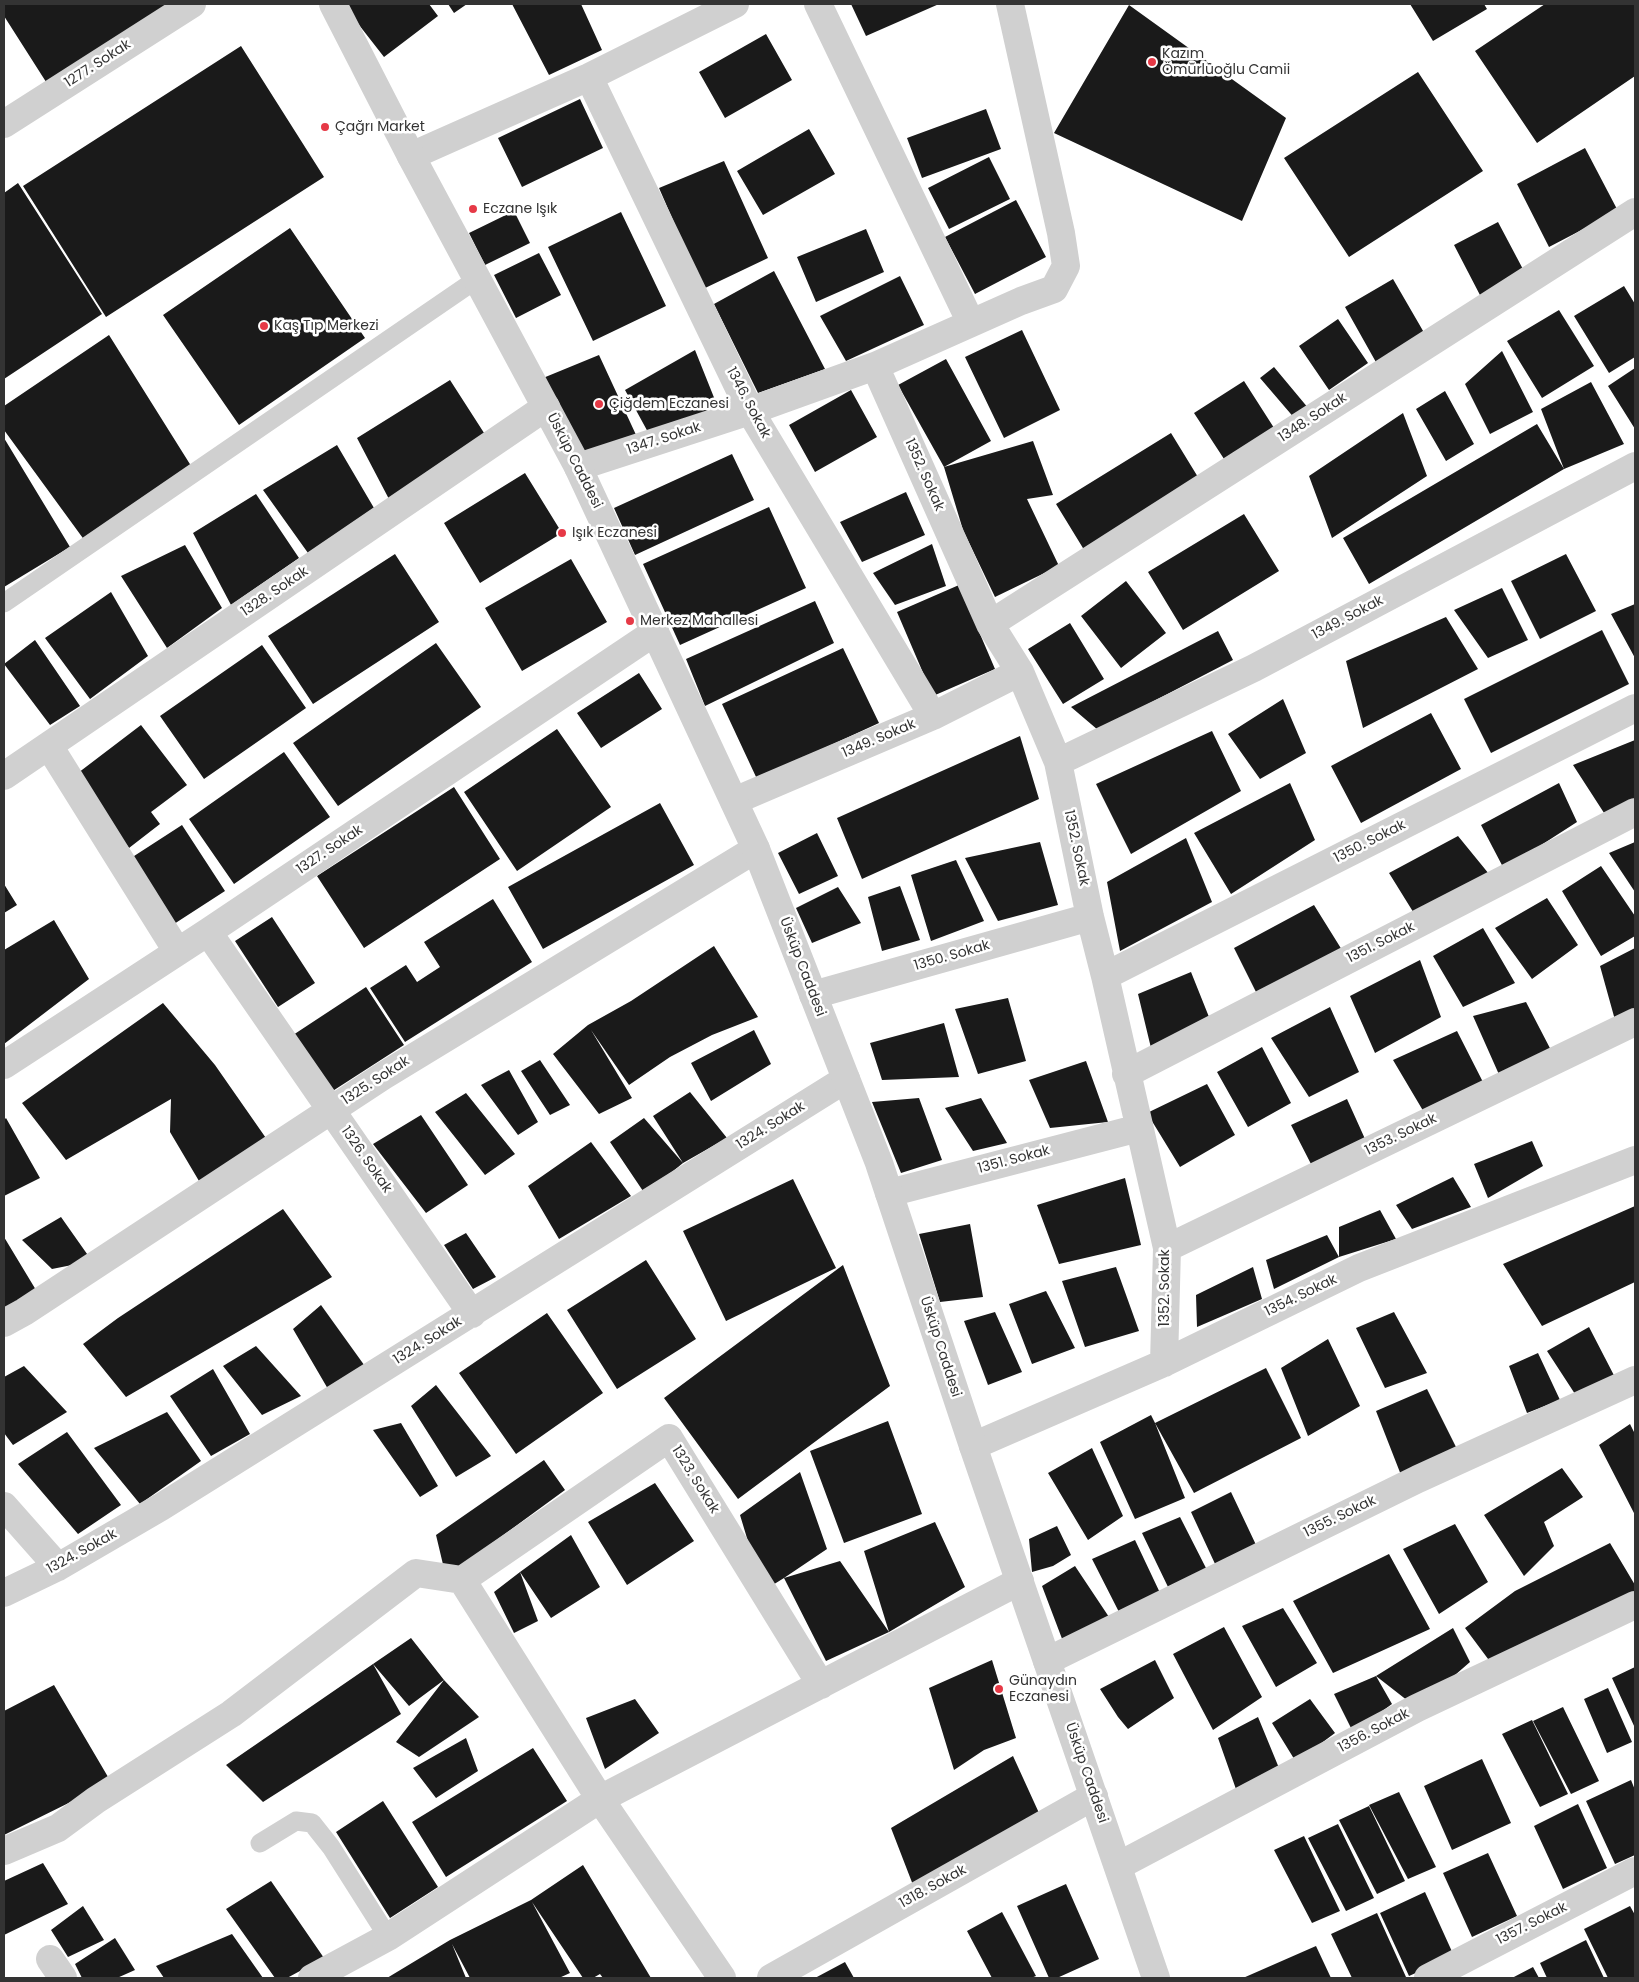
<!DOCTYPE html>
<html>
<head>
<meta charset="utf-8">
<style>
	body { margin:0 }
	#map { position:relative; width:1639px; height:1982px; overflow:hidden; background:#fff; font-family:Poppins,sans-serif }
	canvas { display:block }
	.frame { position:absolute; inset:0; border:5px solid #333; pointer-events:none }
</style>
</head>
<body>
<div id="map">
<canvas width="1639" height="1982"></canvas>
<div class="frame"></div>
</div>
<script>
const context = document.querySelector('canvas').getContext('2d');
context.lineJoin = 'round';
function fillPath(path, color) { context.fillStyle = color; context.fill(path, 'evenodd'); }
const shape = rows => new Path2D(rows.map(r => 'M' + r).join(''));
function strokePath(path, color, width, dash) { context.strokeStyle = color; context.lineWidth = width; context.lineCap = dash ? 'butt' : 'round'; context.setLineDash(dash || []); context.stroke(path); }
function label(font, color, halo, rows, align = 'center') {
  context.font = font + ' Poppins,sans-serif'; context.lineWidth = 5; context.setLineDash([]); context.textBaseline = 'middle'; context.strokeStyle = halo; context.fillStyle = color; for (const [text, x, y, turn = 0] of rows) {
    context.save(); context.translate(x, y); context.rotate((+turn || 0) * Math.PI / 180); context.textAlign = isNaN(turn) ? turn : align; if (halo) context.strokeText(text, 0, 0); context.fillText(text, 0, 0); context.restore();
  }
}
fillPath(shape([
	[4,4,174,4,48,85,4,16],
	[350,4,429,4,438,16,384,57,345,7],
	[448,4,467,4,454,13],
	[512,4,581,4,602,50,549,75],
	[851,4,939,4,866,36],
	[1410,4,1484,4,1487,9,1433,41],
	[1545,4,1635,4,1635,76,1537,143,1475,51],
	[1129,5,1286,118,1242,221,1054,133],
	[766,34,792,80,725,118,699,72],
	[241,46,324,177,106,317,23,186],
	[1418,72,1483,171,1349,257,1284,158],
	[580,99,603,148,522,187,498,138],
	[986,109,1001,149,922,178,907,138],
	[809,129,835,174,763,215,737,171],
	[1585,148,1618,211,1549,247,1517,184],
	[989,157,1010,199,949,229,928,188],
	[724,161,768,258,703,289,659,188],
	[18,183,102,314,4,379,4,193],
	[1016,200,1046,257,975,294,945,237],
	[514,211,530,243,485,265,469,233],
	[621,212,666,306,593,341,548,247],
	[1498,222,1525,273,1481,297,1454,245],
	[290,228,365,338,239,425,163,315],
	[866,229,884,272,816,302,797,257],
	[539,253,561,295,516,318,494,275],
	[774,271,825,369,758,393,714,304],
	[900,276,924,325,846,361,820,316],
	[1393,279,1426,336,1377,364,1345,307],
	[1624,286,1635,304,1635,357,1609,373,1574,316],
	[1559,310,1594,366,1542,398,1507,341],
	[1338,319,1368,363,1329,390,1299,346],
	[1022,330,1060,410,1004,438,965,357],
	[109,335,193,469,85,541,4,430,4,406],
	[695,350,719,410,649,434,625,390],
	[1502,351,1533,412,1490,434,1465,384],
	[599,355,637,437,584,455,543,378],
	[946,359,991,441,944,467,1033,441,1053,495,1027,499,1059,566,995,597,963,530,944,467,898,385],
	[1274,367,1309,409,1296,420,1260,378],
	[1635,368,1635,429,1608,386],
	[450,380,486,436,390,501,357,438],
	[1244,381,1276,431,1226,462,1194,413],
	[1591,382,1624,444,1564,469,1541,409],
	[851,390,877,437,815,472,789,425],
	[1445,391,1474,444,1446,461,1416,409],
	[1403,413,1427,476,1332,538,1309,476],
	[1537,424,1564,469,1369,584,1343,538],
	[1171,433,1201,482,1086,553,1056,504],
	[4,438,70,547,4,587],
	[337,445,374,508,308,553,263,490],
	[732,454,754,500,635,555,614,508],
	[525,473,562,533,480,583,444,523],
	[906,492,925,535,862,562,840,522],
	[256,494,299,558,231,605,193,533],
	[769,507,806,588,680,645,643,564],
	[1244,514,1279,571,1183,630,1148,572],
	[932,544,946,586,895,605,873,573],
	[185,545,222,608,167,648,121,576],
	[395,554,439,622,313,704,268,636],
	[1566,554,1596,611,1540,639,1511,581],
	[571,559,607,622,522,671,485,608],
	[1126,581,1166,633,1121,668,1081,616],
	[959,585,995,669,933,696,897,612],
	[1502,588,1528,640,1488,658,1454,610],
	[111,592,148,656,90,699,45,638],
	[815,601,834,643,705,706,686,659],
	[1635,604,1635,658,1611,614],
	[1446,617,1478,669,1363,728,1346,661],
	[1070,623,1104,679,1063,704,1028,649],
	[1602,630,1629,684,1491,753,1464,699],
	[1218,631,1233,660,1098,730,1071,707],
	[35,640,80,706,50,725,4,664],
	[436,643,481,707,338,806,293,743],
	[262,645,306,708,204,779,160,716],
	[843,648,879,723,757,779,722,704],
	[639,673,662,709,601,748,577,713],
	[1283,699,1306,753,1260,779,1228,734],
	[1431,713,1461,769,1361,823,1331,766],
	[141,725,187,785,151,812,160,824,129,848,74,776],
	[557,729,611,807,517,871,464,792],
	[1212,731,1241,791,1131,854,1096,784],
	[1020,736,1039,799,862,879,837,818],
	[1635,740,1635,800,1606,816,1573,765],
	[284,752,330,817,234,884,189,819],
	[1290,783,1315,840,1231,894,1194,833],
	[1559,783,1577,822,1504,869,1481,825],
	[454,787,500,859,364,948,317,876],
	[660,803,694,865,543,949,508,887],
	[182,825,225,891,174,924,131,858],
	[817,833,838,876,799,894,778,853],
	[1458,836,1489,874,1420,923,1389,873],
	[1186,838,1212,902,1120,951,1107,882],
	[1040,842,1058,905,998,921,965,858],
	[1635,842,1635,892,1609,853],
	[956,860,984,921,931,941,911,875],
	[1601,866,1635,916,1635,936,1601,956,1562,891],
	[4,884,17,905,4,913],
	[900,886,920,940,882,951,868,897],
	[838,887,861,923,812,943,796,908],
	[1547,898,1578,945,1532,979,1495,928],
	[493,899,532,962,405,1042,370,988,406,965,417,982,440,967,424,942],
	[1314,905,1342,950,1258,996,1234,948],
	[272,917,315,983,278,1007,235,941],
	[54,920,89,979,4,1044,4,950],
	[1483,928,1515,983,1463,1007,1433,956],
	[714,946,758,1017,712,1035,670,1057,629,1085,591,1030,632,1098,599,1114,553,1054,588,1025,631,1001],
	[1635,948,1635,1012,1615,1020,1600,966],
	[1420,960,1441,1017,1375,1053,1350,996],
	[1191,972,1209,1017,1151,1048,1138,994],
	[366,987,404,1045,328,1094,290,1037],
	[1008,998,1026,1061,978,1074,955,1009],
	[1526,1002,1553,1054,1501,1079,1473,1016],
	[163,1003,215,1065,268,1141,199,1181,170,1132,171,1099,66,1160,22,1103],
	[1330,1007,1359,1072,1309,1097,1271,1038],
	[944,1023,959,1077,882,1080,870,1043],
	[754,1030,771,1064,711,1101,691,1063],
	[1457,1031,1485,1086,1425,1114,1393,1060],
	[1262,1047,1291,1103,1248,1127,1217,1072],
	[540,1060,570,1105,550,1115,521,1071],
	[1086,1061,1108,1122,1050,1128,1029,1080],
	[509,1070,538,1122,518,1135,481,1085],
	[1207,1084,1235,1135,1180,1167,1147,1113],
	[690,1092,727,1138,683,1163,645,1194,610,1142,644,1118,683,1163,653,1116],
	[466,1093,515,1154,485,1175,435,1112],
	[919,1098,942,1160,901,1173,872,1102],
	[981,1098,1007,1143,973,1151,945,1108],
	[1347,1099,1370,1150,1311,1164,1291,1125],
	[421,1115,468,1185,426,1213,373,1144],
	[6,1118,40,1178,4,1196,4,1120],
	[1532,1141,1543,1166,1488,1198,1474,1164],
	[591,1142,631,1196,559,1239,528,1186],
	[1453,1177,1471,1207,1412,1229,1396,1205],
	[1125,1178,1141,1245,1059,1264,1037,1205],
	[793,1179,836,1268,726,1321,683,1231],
	[1635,1206,1635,1282,1542,1326,1503,1264],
	[283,1209,332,1277,126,1397,83,1344,118,1318],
	[1380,1210,1396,1239,1339,1257,1339,1227],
	[61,1217,92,1261,52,1269,22,1240],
	[970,1224,983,1297,940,1302,919,1234],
	[466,1233,496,1277,473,1289,444,1245],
	[1327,1235,1339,1257,1274,1289,1266,1260],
	[4,1237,39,1295,4,1313],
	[646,1260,696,1339,617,1389,567,1310],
	[843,1265,890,1386,738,1499,664,1398],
	[1116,1267,1139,1331,1085,1347,1062,1281],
	[1253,1267,1262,1299,1197,1327,1196,1295],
	[1046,1291,1075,1348,1032,1364,1009,1304],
	[321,1305,367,1369,328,1389,293,1329],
	[995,1312,1022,1372,988,1385,964,1321],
	[1394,1312,1427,1373,1385,1388,1356,1328],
	[547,1313,603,1393,516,1454,459,1373],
	[1589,1327,1620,1387,1575,1394,1547,1351],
	[1328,1339,1360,1406,1308,1436,1281,1368],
	[256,1346,301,1396,262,1415,223,1366],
	[1538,1353,1560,1400,1527,1413,1509,1366],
	[24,1366,67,1412,13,1445,4,1433,4,1377],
	[1266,1368,1301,1438,1194,1493,1155,1423,1185,1498,1135,1519,1100,1442,1151,1415,1155,1423],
	[213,1369,250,1434,211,1456,170,1396],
	[436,1385,491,1456,456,1477,411,1406],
	[1427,1389,1458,1451,1401,1475,1376,1411],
	[167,1412,201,1461,140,1504,94,1448],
	[888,1421,922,1514,844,1543,810,1451],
	[401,1423,438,1486,420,1497,373,1430],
	[1630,1424,1635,1434,1635,1515,1599,1445],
	[67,1432,121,1505,78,1534,18,1464],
	[1092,1448,1123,1516,1088,1540,1048,1473],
	[544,1460,565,1490,446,1577,436,1535],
	[1562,1468,1583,1497,1544,1522,1554,1546,1524,1576,1484,1515],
	[800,1472,827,1549,784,1578,840,1561,889,1632,864,1551,935,1522,965,1587,889,1632,826,1661,784,1578,763,1591,740,1515],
	[655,1483,694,1541,627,1585,588,1522],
	[1231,1492,1257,1547,1216,1566,1191,1512],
	[1180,1517,1207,1570,1169,1589,1142,1533],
	[1455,1524,1488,1582,1439,1614,1403,1549],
	[1057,1526,1071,1555,1053,1566,1032,1572,1029,1539],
	[571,1535,600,1587,551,1618,520,1572],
	[1135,1540,1161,1595,1120,1614,1092,1559],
	[1610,1543,1635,1585,1635,1596,1497,1671,1465,1628,1515,1591],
	[1389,1554,1430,1629,1333,1673,1293,1601],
	[1075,1566,1109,1617,1064,1644,1042,1586],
	[520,1572,538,1621,514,1633,494,1592],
	[1283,1608,1317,1663,1276,1687,1242,1626],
	[1224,1627,1262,1697,1213,1730,1173,1654],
	[1453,1628,1470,1662,1417,1708,1376,1676],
	[411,1638,444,1680,409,1706,373,1664],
	[992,1660,1016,1738,984,1750,954,1770,929,1688],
	[1155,1660,1174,1698,1128,1729,1118,1717,1100,1689],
	[373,1664,401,1714,263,1802,226,1765],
	[1635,1667,1635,1728,1612,1678],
	[1376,1676,1392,1704,1353,1732,1334,1694],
	[444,1680,479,1717,419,1757,396,1742],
	[54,1685,111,1782,4,1835,4,1711],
	[1608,1688,1632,1742,1607,1753,1584,1699],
	[635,1699,659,1733,605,1769,586,1718],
	[1310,1699,1335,1733,1296,1762,1272,1723],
	[1563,1707,1599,1781,1571,1794,1533,1721],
	[1258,1717,1279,1768,1237,1792,1218,1738],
	[1532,1720,1568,1794,1540,1807,1502,1734],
	[466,1738,478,1771,436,1798,413,1768],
	[533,1748,567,1801,446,1877,412,1822],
	[1013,1756,1039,1813,913,1885,891,1828],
	[1482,1759,1511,1823,1452,1850,1424,1786],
	[1631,1780,1635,1790,1635,1855,1615,1864,1586,1801],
	[1399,1792,1436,1867,1408,1879,1369,1805],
	[383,1801,438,1887,390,1918,336,1832],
	[1578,1804,1607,1868,1563,1889,1534,1826],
	[1369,1806,1405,1881,1377,1894,1339,1820],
	[1338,1824,1374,1898,1346,1911,1308,1838],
	[1304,1836,1340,1911,1312,1923,1274,1850],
	[1488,1853,1517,1916,1472,1937,1443,1873],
	[43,1863,68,1904,4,1935,4,1881],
	[583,1865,651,1978,603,1978,600,1974,593,1978,583,1978,532,1902,570,1973,559,1978,470,1978,452,1944,466,1978,387,1978,450,1940,531,1900],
	[271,1881,324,1958,287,1978,275,1978,226,1909],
	[1066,1884,1099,1959,1057,1978,1049,1978,1017,1906],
	[1425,1892,1454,1956,1409,1976,1380,1913],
	[83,1906,104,1940,68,1957,51,1930],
	[1630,1906,1635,1915,1635,1978,1608,1978,1584,1929],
	[1002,1912,1036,1976,1031,1978,992,1978,967,1931],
	[1377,1913,1406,1977,1403,1978,1352,1978,1331,1934],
	[232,1934,263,1978,164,1978,156,1966],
	[115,1938,135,1970,117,1978,82,1978,75,1964],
	[1586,1940,1604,1978,1547,1978,1540,1963],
	[1316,1946,1331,1978,1243,1978],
	[845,1962,854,1978,815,1978],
	[1533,1967,1539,1978,1512,1978]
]), '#1a1a1a');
strokePath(shape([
	[4,603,477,279],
	[260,1843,296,1821,312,1823,331,1847,388,1937]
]), '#d0d0d0', 19);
strokePath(shape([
	[818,4,971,323],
	[589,77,750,411,933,716],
	[4,124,192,4],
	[411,156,589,77,735,4],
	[875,366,990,624,1020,672,1058,762,1090,917,1105,976,1167,1248,1164,1363],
	[578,467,750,411,875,366,1021,301,1054,289,1066,266,1061,233,1010,4],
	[990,624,1635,212],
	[49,746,177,951],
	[1058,762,1254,668,1635,466],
	[4,776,546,407],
	[734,801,933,716,1020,672],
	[208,932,472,1314],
	[1105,976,1635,708],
	[813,995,1090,917],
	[4,1065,208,932,655,632],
	[1126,1074,1635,812],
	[889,1193,1139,1128],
	[1167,1248,1635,1022],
	[4,1323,24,1312,383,1076,756,849],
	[973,1446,1164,1363,1359,1268,1635,1160],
	[4,1506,58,1567],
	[462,1580,669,1438,821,1685],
	[4,1593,58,1567,161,1507,846,1079],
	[1047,1661,1418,1479,1635,1380],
	[4,1851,58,1828,96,1800,231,1714,416,1573,462,1580,600,1799,722,1978],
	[1118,1866,1417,1708,1635,1605],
	[50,1959,63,1978],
	[312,1978,388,1937,600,1799,1020,1581],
	[771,1978,1094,1796],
	[1428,1978,1635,1871]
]), '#d0d0d0', 28);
strokePath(shape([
	[333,4,411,156,578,467,756,849,879,1163,973,1446,1156,1978]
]), '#d0d0d0', 28);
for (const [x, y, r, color] of [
	[1152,62,5,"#e63946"],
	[325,127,5,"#e63946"],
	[473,209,5,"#e63946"],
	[264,326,5,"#e63946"],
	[599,404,5,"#e63946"],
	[562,533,5,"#e63946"],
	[630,621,5,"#e63946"],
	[999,1689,5,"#e63946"]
]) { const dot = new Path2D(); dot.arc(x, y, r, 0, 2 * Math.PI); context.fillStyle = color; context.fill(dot); strokePath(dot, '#fff', 2); }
label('14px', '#333', '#fff', [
	["Kazım",1162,54],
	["Ömürlüoğlu Camii",1162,70],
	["Çağrı Market",335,127],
	["Eczane Işık",483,209],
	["Kaş Tıp Merkezi",274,326],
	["Çiğdem Eczanesi",609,404],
	["Işık Eczanesi",572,533],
	["Merkez Mahallesi",640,621],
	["Günaydın",1009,1681],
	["Eczanesi",1009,1697]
], 'left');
label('14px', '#333', '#fff', [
	["1277. Sokak",98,64,-33],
	["1346. Sokak",748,403,62],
	["1348. Sokak",1313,418,-33],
	["1347. Sokak",664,439,-18],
	["Üsküp Caddesi",574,461,63],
	["1352. Sokak",924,475,66],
	["1328. Sokak",275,592,-34],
	["1349. Sokak",1348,618,-28],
	["1349. Sokak",879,739,-23],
	["1350. Sokak",1370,842,-27],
	["1352. Sokak",1076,848,78],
	["1327. Sokak",330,850,-34],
	["1351. Sokak",1381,943,-27],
	["1350. Sokak",952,956,-16],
	["Üsküp Caddesi",802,967,69],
	["1325. Sokak",376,1081,-33],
	["1324. Sokak",771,1126,-32],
	["1353. Sokak",1401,1135,-26],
	["1326. Sokak",366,1160,55],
	["1351. Sokak",1014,1160,-15],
	["1352. Sokak",1165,1288,-90],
	["1354. Sokak",1301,1296,-26],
	["1324. Sokak",428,1341,-32],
	["Üsküp Caddesi",940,1347,72],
	["1323. Sokak",695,1480,58],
	["1355. Sokak",1340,1517,-26],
	["1324. Sokak",82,1552,-29],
	["1356. Sokak",1374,1731,-28],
	["Üsküp Caddesi",1086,1773,71],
	["1318. Sokak",933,1887,-29],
	["1357. Sokak",1532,1924,-27]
]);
</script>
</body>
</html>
